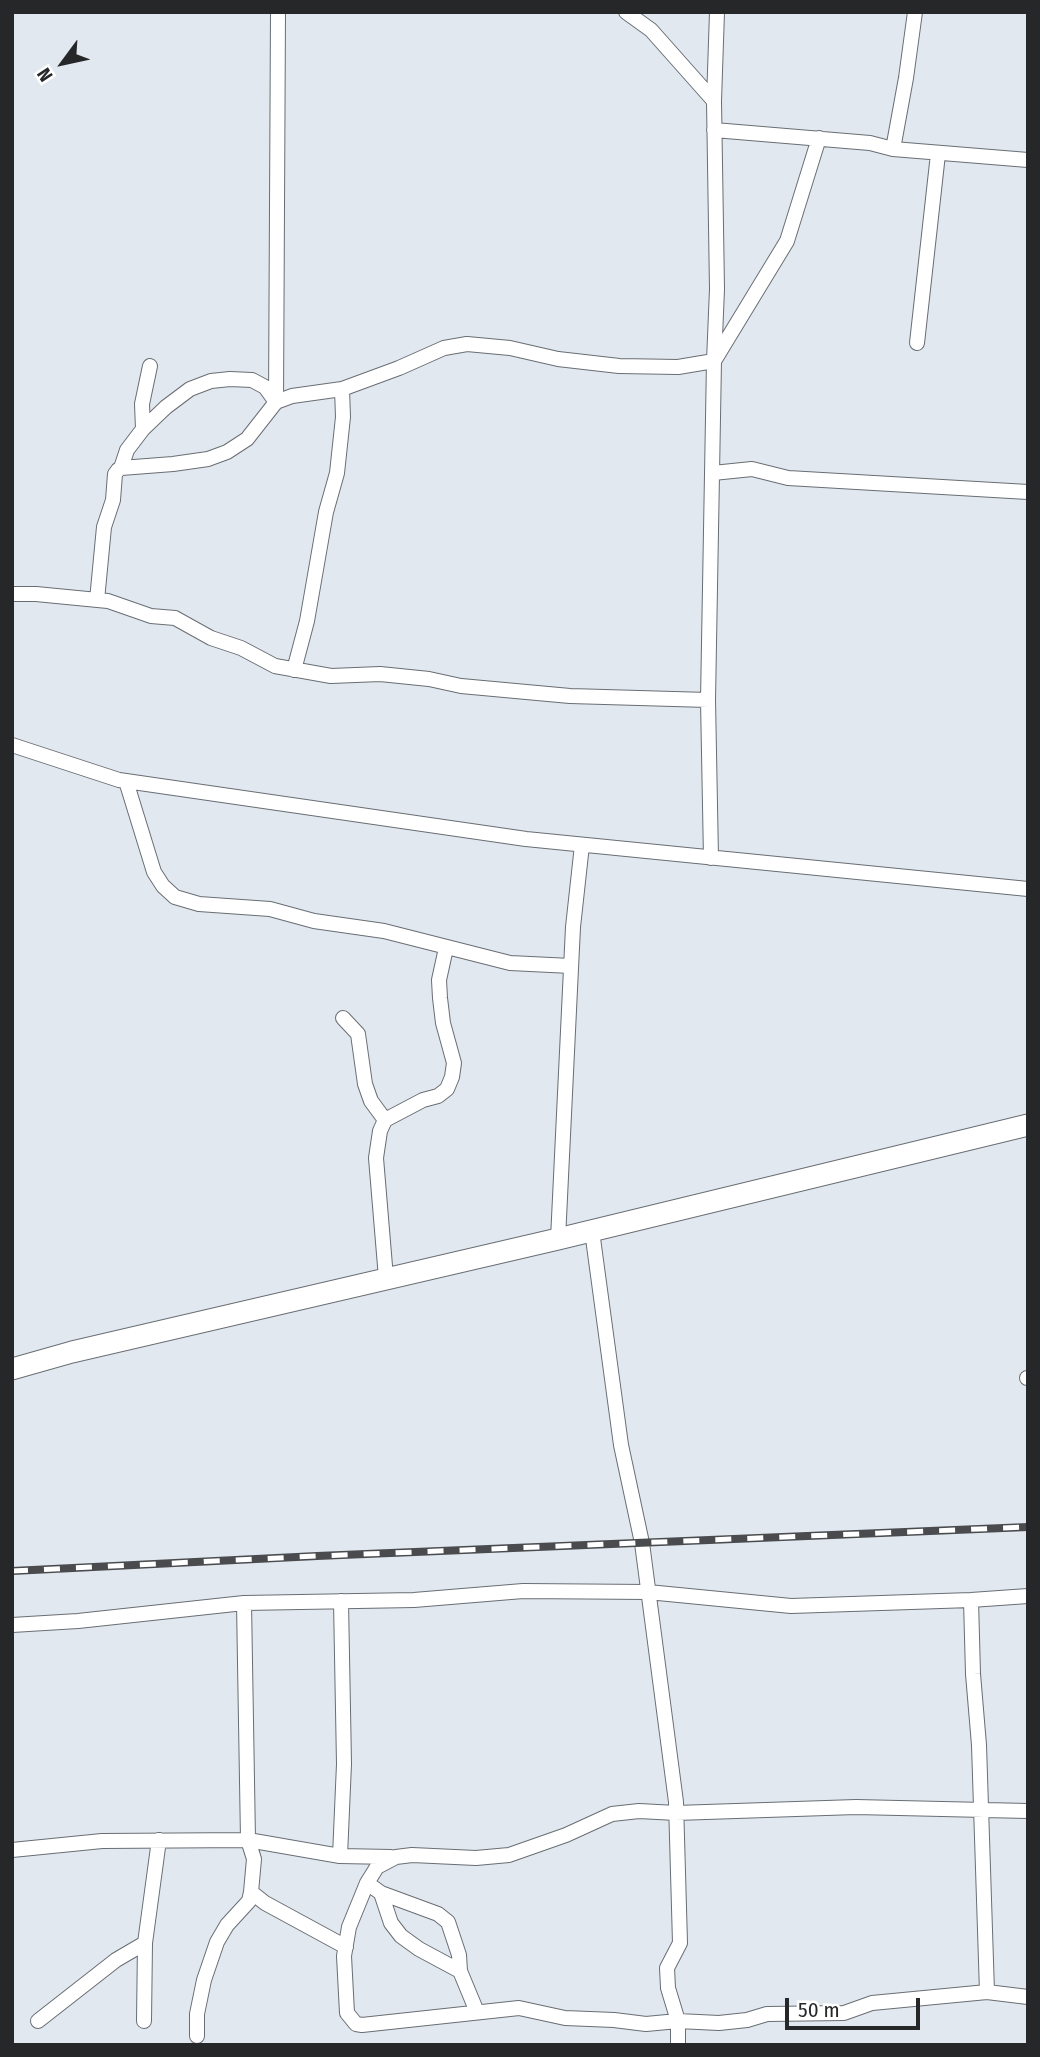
<!DOCTYPE html>
<html>
<head>
<meta charset="utf-8">
<style>
	body { margin:0 }
	#map { position:relative; width:1040px; height:2057px; overflow:hidden; background:#e2e8ef; font-family:"Fira Sans Condensed",sans-serif }
	canvas { display:block }
	.frame { position:absolute; inset:0; border:14px solid #252729; pointer-events:none }
	.north { position:absolute; left:28px; top:28px; width:70px; height:70px; -webkit-text-stroke:5px #fff; paint-order:stroke; rotate:237deg; font-size:19px; font-weight:700; line-height:28px; text-align:center; color:#252729 }
	.north::after { content:''; display:block; margin:auto; width:24px; height:32px; background:#252729; clip-path:polygon(50% 0,100% 100%,50% 72%,0 100%) }
	.scale { position:absolute; left:785px; top:1998px; width:135px; height:32px; box-sizing:border-box; border:4px solid #252729; border-top:0; padding-left:9px; font-size:21px; line-height:24px; white-space:nowrap; color:#252729; -webkit-text-stroke:5px #fff; paint-order:stroke }
</style>
</head>
<body>
<div id="map">
<canvas width="1040" height="2057"></canvas>
<div class="frame"></div>
<div class="north">N</div>
<div class="scale">50 m</div>
</div>
<script>
const context = document.querySelector('canvas').getContext('2d');
context.lineJoin = 'round';
const shape = rows => new Path2D(rows.map(r => 'M' + r).join(''));
function strokePath(path, color, width, dash) { context.strokeStyle = color; context.lineWidth = width; context.lineCap = dash ? 'butt' : 'round'; context.setLineDash(dash || []); context.stroke(path); }
const street = shape([
	[626,12,651,30,714,101],
	[915,12,906,78,893,149,1028,160],
	[714,130,870,143,893,149],
	[917,343,938,154],
	[276,402,278,12],
	[143,429,142,404,150,366],
	[121,468,127,450,143,429,166,407,190,389,211,381,230,379,252,380,265,387,276,402],
	[713,473,752,469,788,478,1028,492],
	[12,594,36,594,108,601,151,616,175,618,211,638,241,648,275,666,331,676,380,674,429,679,461,686,570,696,708,700],
	[97,600,104,527,113,500,115,474,118,470,121,468,173,464,208,459,227,452,247,439,276,402,292,396,342,389,399,368,444,348,467,344,510,348,558,359,619,366,678,367,714,361,787,241,819,138],
	[294,670,307,621,326,512,337,473,343,417,342,389],
	[12,745,119,780,526,839,1028,889],
	[126,781,154,872,163,886,175,897,199,904,270,909,314,921,384,931,510,963,571,966],
	[711,858,708,700,714,361,717,289,714,101,717,12],
	[343,1018,358,1034,365,1084,371,1101,385,1120],
	[592,1231,621,1445,642,1543,676,1802,680,1943,667,1968,668,1988,678,2021,678,2045],
	[558,1239,573,927,582,845],
	[386,1278,376,1158,380,1131,385,1120,423,1100,438,1096,447,1089,452,1077,454,1063,443,1023,440,998,439,980,446,948],
	[1027,1378,1028,1378],
	[971,1600,973,1674,979,1745,987,1992],
	[12,1625,78,1621,244,1603,414,1600,523,1591,648,1592,791,1606,971,1600,1028,1596],
	[1028,1811,856,1807,676,1813,639,1811,612,1814,566,1835,509,1855,476,1858,412,1855,396,1857,377,1867,367,1883,349,1927,344,1956,347,2013,356,2024,362,2025,519,2008,565,2018,614,2020,646,2024,678,2021,719,2023,747,2020,767,2014,844,2013,872,2003,987,1992,1028,1997],
	[12,1850,102,1841,248,1840,340,1856,391,1857],
	[340,1856,344,1764,341,1601],
	[367,1883,381,1893,438,1914,448,1922,459,1955,460,1971,477,2012],
	[251,1892,265,1903,346,1947],
	[381,1893,391,1923,401,1936,419,1949,460,1971],
	[38,2021,116,1960,145,1943],
	[144,2021,145,1943,159,1840],
	[197,2036,197,2014,204,1980,217,1942,227,1925,249,1901,251,1892,254,1859,248,1840,244,1603]
]);
const primary = shape([
	[12,1369,72,1352,558,1239,1028,1125]
]);
strokePath(street, '#696e74', 16);
strokePath(primary, '#696e74', 23);
strokePath(street, '#fff', 14);
strokePath(primary, '#fff', 21);
const rail = shape([
	[12,1571,317,1556,1028,1527]
]);
strokePath(rail, '#494b4e', 8);
strokePath(rail, '#fff', 5, [16]);
</script>
</body>
</html>
